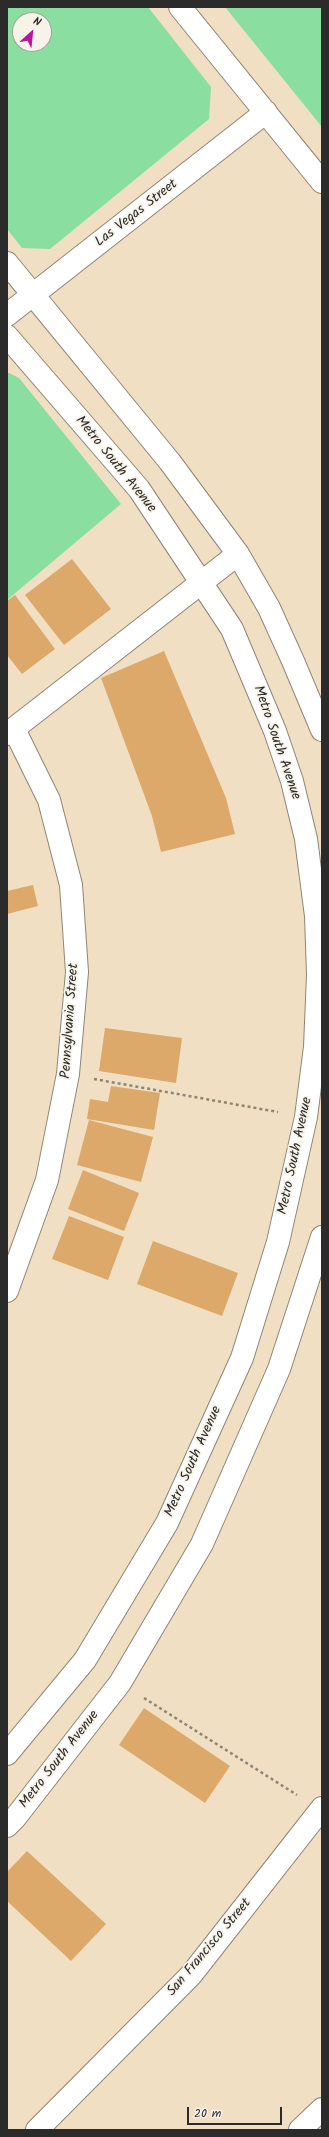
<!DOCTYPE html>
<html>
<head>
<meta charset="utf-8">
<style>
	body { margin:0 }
	#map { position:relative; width:329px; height:2137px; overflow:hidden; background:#f0dfc2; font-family:Kalam,sans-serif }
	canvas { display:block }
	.frame { position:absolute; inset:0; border:8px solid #2b2b2b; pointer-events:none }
	.north { position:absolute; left:12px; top:12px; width:40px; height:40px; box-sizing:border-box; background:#f7f3e8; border:1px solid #a5a39c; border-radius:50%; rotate:27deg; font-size:11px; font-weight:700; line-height:16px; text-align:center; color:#2b2b2b }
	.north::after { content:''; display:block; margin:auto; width:14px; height:18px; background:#b5179e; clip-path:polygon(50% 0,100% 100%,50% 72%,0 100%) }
	.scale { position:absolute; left:187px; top:2107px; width:95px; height:18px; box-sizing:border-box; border:2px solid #2b2b2b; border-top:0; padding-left:5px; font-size:12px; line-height:14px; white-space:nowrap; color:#2b2b2b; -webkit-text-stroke:3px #f7f3e8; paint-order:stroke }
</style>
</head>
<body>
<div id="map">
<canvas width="329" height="2137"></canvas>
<div class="frame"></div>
<div class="north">N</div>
<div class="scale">20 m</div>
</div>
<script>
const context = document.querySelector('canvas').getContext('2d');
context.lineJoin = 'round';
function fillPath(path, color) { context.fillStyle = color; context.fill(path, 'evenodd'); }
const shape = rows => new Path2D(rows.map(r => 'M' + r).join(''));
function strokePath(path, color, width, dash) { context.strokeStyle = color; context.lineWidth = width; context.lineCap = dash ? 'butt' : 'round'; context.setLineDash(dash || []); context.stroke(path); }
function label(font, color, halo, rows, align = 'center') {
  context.font = font + ' Kalam,sans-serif'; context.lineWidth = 3.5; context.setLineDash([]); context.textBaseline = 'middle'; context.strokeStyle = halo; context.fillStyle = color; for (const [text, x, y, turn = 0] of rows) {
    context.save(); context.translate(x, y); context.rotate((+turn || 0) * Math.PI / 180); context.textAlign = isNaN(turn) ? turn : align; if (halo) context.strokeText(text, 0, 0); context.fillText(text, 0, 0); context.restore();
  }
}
fillPath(shape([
	[7,7,148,7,211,87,209,119,50,249,22,248,7,229],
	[20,20,44,20,44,44,20,44],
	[225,7,322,7,322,127],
	[7,372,19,378,121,504,7,600]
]), '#8ade9f');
fillPath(shape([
	[72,559,111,609,64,645,25,595],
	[15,595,55,649,22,674,7,655,7,601],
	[164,651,226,798,235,834,161,852,152,816,101,678],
	[33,885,38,906,7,914,7,891],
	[105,1028,182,1038,176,1083,99,1071],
	[111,1086,160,1093,154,1130,87,1119,90,1099,108,1102],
	[89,1120,153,1137,141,1182,77,1165],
	[83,1170,139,1193,124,1231,68,1209],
	[69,1216,124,1237,108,1280,52,1259],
	[153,1241,238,1273,222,1316,137,1284],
	[144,1708,230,1766,205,1803,119,1745],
	[27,1851,106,1924,71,1961,7,1901,7,1872]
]), '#dca96b');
const minor = shape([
	[180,7,322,182],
	[7,263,170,462,238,554,269,608,293,661,322,730],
	[7,315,266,112],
	[7,336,139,489,232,629,275,731,292,781,306,839,316,916,318,975,315,1047,306,1117,278,1242,242,1358,167,1523,85,1660,7,1754],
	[7,734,238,554],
	[7,1291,47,1180,68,1074,77,972,71,885,49,800,14,729],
	[7,1826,15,1818,120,1683,202,1544,279,1369,322,1237],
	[37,2130,191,1975,322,1808],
	[300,2130,322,2109]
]);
strokePath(minor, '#8e8576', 24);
strokePath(shape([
	[94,1079,278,1112],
	[144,1698,297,1795]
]), '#8e8576', 2.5, [3, 3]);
strokePath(minor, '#fff', 22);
label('14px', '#2b2b2b', '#f7f3e8', [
	["Las Vegas Street",137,214,-38],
	["Metro South Avenue",115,465,51],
	["Metro South Avenue",276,743,71],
	["Pennsylvania Street",71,1021,-86],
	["Metro South Avenue",296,1156,-78],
	["Metro South Avenue",194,1462,-66],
	["Metro South Avenue",60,1760,-52],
	["San Francisco Street",210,1948,-50]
]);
</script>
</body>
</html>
